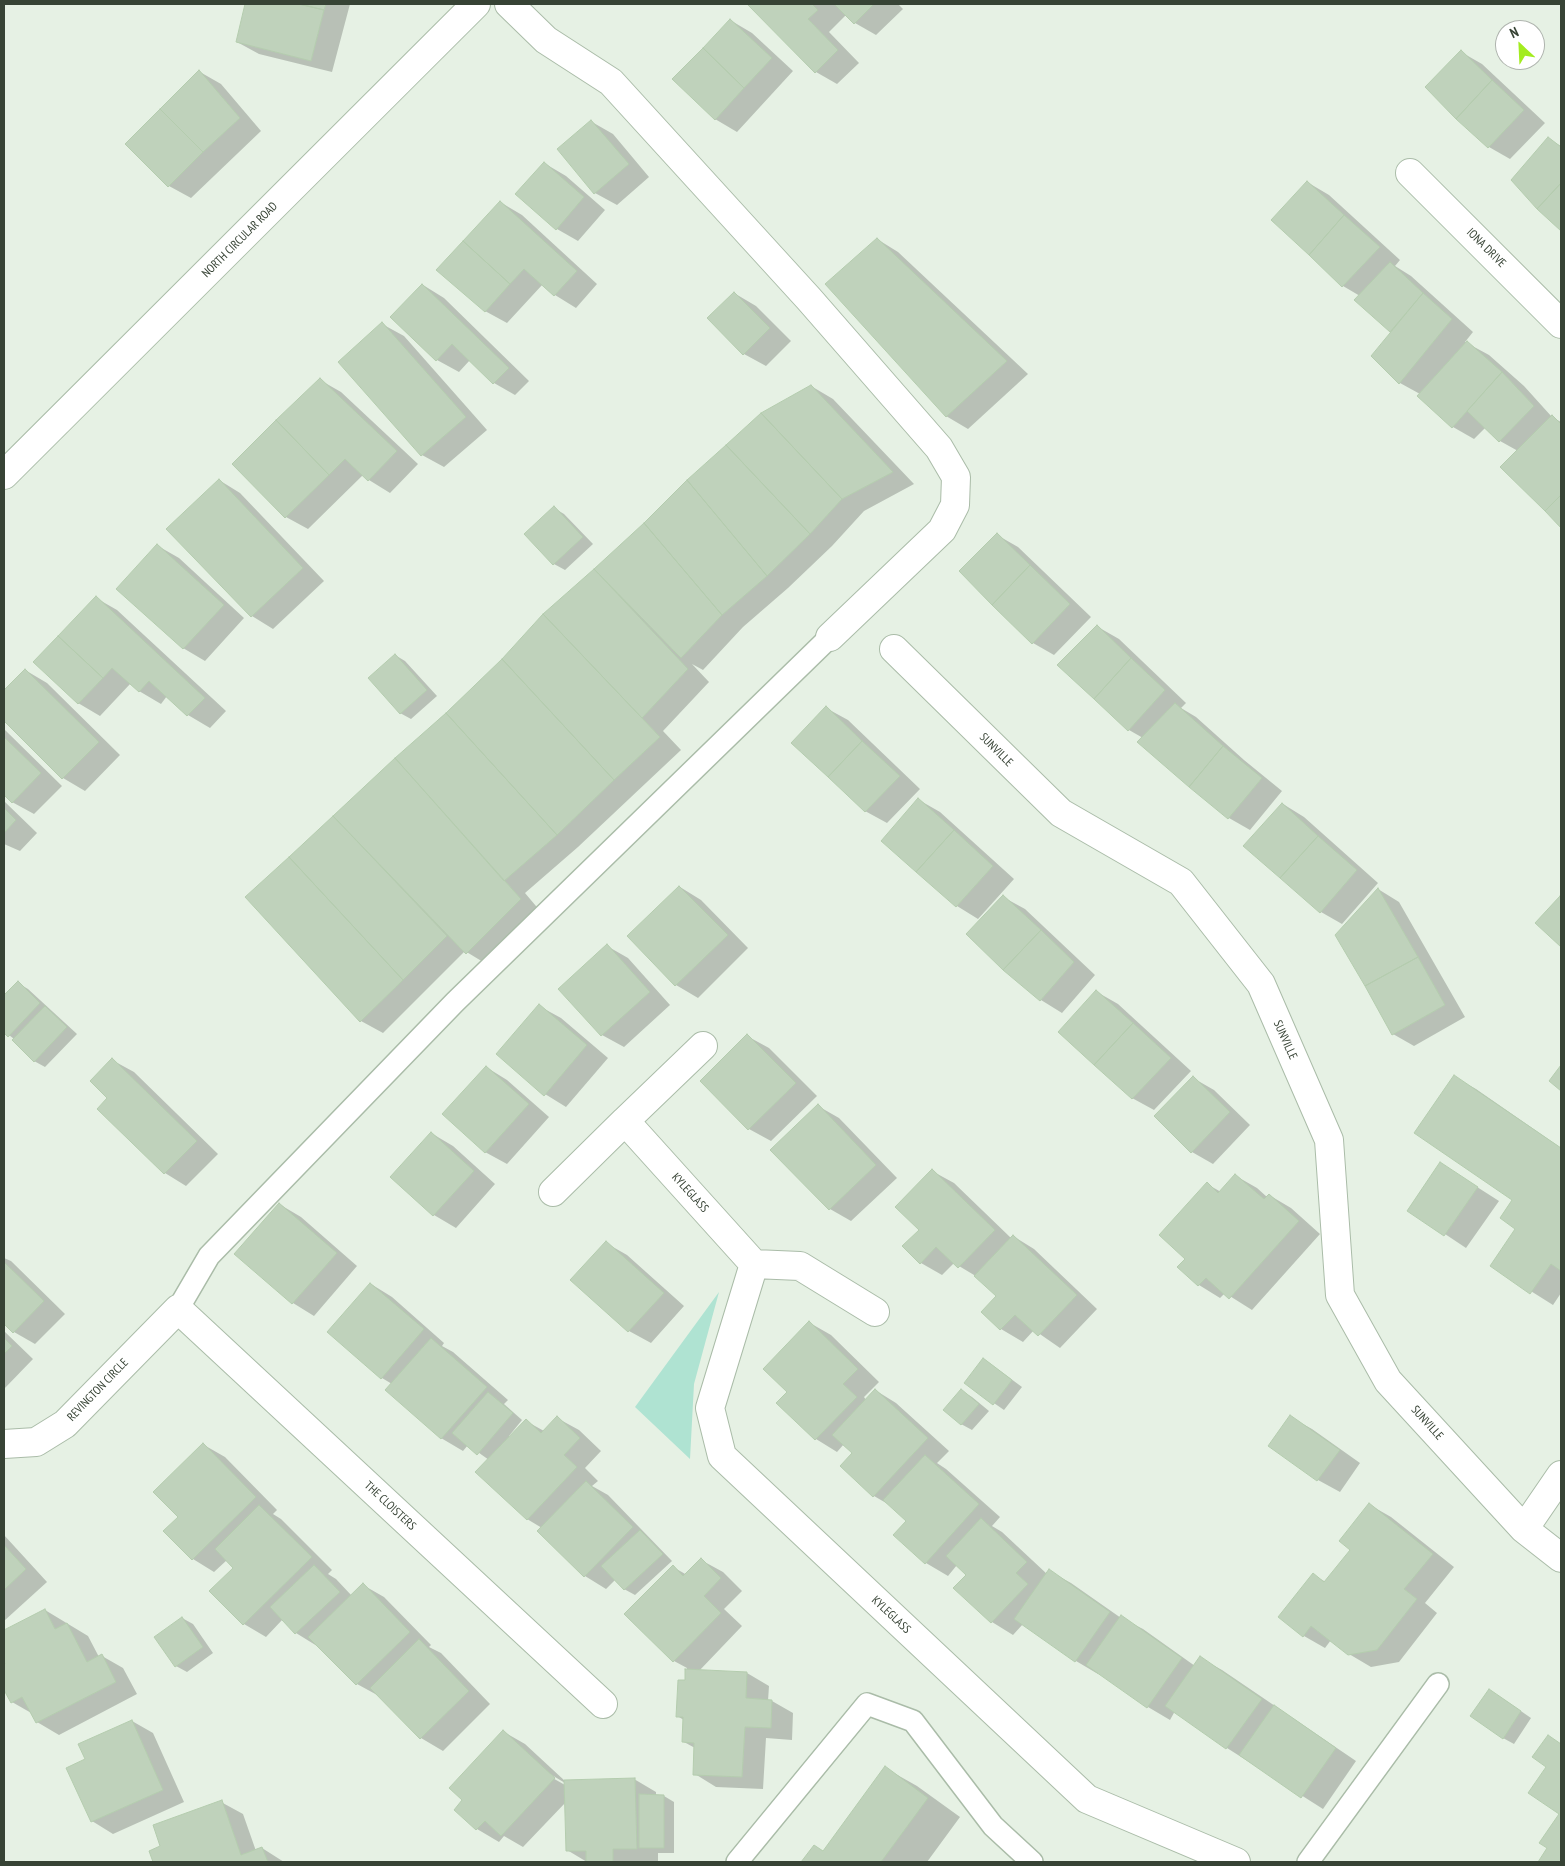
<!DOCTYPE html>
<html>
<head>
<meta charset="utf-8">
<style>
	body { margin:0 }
	#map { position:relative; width:1565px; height:1866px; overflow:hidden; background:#e6f1e4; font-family:"PT Sans Narrow",sans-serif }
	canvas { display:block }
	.frame { position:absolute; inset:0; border:5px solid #374335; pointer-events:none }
	.north { position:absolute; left:1495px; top:20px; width:50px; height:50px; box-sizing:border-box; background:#fff; border:1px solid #afb4ae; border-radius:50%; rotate:335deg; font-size:14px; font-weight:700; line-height:20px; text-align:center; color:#374335 }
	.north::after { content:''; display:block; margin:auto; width:18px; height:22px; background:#a3ec20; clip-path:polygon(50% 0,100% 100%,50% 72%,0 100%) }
</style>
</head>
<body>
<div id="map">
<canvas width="1565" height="1866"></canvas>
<div class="frame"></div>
<div class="north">N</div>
</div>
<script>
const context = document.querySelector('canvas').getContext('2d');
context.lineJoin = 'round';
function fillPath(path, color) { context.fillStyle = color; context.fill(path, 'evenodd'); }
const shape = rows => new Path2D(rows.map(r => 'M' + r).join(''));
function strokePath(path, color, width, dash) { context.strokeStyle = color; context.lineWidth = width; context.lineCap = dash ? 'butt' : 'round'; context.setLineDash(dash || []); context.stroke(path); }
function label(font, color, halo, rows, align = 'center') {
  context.font = font + ' "PT Sans Narrow",sans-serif'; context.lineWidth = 4; context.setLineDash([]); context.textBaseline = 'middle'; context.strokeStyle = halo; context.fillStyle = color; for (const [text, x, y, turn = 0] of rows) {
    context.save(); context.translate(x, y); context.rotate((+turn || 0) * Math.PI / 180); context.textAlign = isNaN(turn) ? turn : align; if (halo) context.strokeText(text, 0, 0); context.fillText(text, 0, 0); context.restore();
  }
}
fillPath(shape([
	[719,1292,694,1384,690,1459,635,1407]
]), '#afe3d2');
fillPath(shape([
	[246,4,350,4,332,72,259,54,237,42],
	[749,4,898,4,903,9,876,35,855,23,846,15,829,32,859,63,837,84,816,72],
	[730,20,752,33,793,71,737,132,715,119],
	[1461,52,1482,64,1545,123,1510,159,1489,147],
	[200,72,221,84,261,131,191,198,169,186],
	[592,122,613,134,649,177,617,205,595,193],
	[1548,139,1561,146,1561,229,1538,208],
	[544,163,566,176,605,210,578,241,557,229],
	[1307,182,1329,195,1400,260,1395,266,1411,276,1473,332,1465,342,1489,355,1524,386,1552,417,1561,422,1561,526,1502,467,1518,451,1500,441,1486,427,1474,439,1453,427,1419,396,1420,394,1400,383,1392,332,1356,300,1360,296,1343,286,1273,220],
	[500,202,522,215,597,284,576,308,555,295,543,284,507,323,485,311],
	[877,239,898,252,1028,374,968,429,946,416],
	[423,285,444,298,529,381,515,395,494,383,470,360,459,372,437,360,392,317],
	[734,293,756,306,791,341,766,366,744,354],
	[382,324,404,336,487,430,444,467,422,455],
	[320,380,341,392,418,464,390,493,369,480,363,475,308,529,286,517],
	[811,386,833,399,914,484,864,511,832,546,788,588,743,627,703,670,692,664,709,682,663,731,681,750,578,847,525,893,541,912,488,965,465,951,383,1033,361,1021,247,898,503,660,544,615,645,524],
	[219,480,240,493,324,581,273,629,252,616,168,529],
	[554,508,564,514,593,544,565,570,554,564,526,534],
	[997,535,1018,547,1091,617,1054,655,1033,643],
	[158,546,179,558,244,618,205,661,183,648],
	[96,598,117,610,226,711,210,728,188,715,167,696,161,704,139,691,131,683,100,716,78,703],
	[1098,627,1119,639,1186,703,1181,708,1196,717,1244,760,1282,791,1250,830,1229,818,1143,738,1129,730],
	[395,655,405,661,437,696,411,719,400,713],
	[25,670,47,683,120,755,85,791,63,778,4,720,4,692],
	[826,708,848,720,920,789,887,823,865,811],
	[4,729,62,786,34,814,12,802,4,794],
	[919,800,940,812,1014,879,978,919,957,906,882,841],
	[4,801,37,833,20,851,4,844],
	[1283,804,1304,817,1378,883,1342,924,1321,912],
	[680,887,701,900,748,948,698,998,676,985,629,936],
	[1378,889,1399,902,1465,1017,1414,1046,1393,1034],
	[1003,897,1025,909,1095,975,1062,1013,1041,1000,967,934],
	[607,946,628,958,670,1005,624,1047,602,1035],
	[18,983,28,989,77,1034,45,1067,34,1061,14,1039,4,1031,4,997],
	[1097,992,1118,1004,1191,1071,1154,1110,1132,1098],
	[539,1006,561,1018,608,1058,566,1107,545,1094],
	[747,1036,769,1048,817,1096,771,1141,749,1129,702,1081],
	[112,1060,134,1072,218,1154,186,1186,165,1173,109,1098],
	[486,1067,507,1080,549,1117,507,1164,485,1152],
	[1454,1077,1476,1089,1561,1148,1561,1293,1553,1305,1491,1266,1517,1229,1514,1200],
	[1193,1078,1214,1090,1250,1125,1213,1164,1192,1152],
	[818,1106,839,1118,897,1178,851,1221,830,1209],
	[431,1133,453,1146,495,1184,456,1228,434,1215,392,1177],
	[1441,1164,1499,1201,1466,1248,1409,1210],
	[932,1171,954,1183,1011,1238,1013,1236,1034,1249,1097,1309,1060,1348,1034,1330,1023,1342,1001,1329,983,1312,997,1296,979,1278,954,1263,942,1275,921,1263,920,1230],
	[1236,1176,1257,1188,1267,1197,1269,1195,1291,1208,1320,1234,1252,1310,1225,1293,1220,1298,1199,1285,1178,1267,1186,1259,1207,1184,1221,1192],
	[279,1204,301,1217,357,1266,314,1316,293,1303,236,1254],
	[606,1243,627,1255,684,1306,651,1343,629,1331,572,1280],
	[4,1258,11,1261,65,1314,35,1344,14,1332,4,1322],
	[371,1284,392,1297,444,1343,442,1346,453,1352,508,1400,504,1404,522,1420,509,1436,510,1437,526,1421,544,1431,557,1418,579,1430,601,1451,585,1468,598,1481,592,1486,608,1495,672,1561,635,1595,624,1589,615,1580,606,1589,585,1576,539,1531,542,1528,527,1519,489,1460,468,1445,463,1451,441,1438,392,1384,382,1378],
	[810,1323,831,1335,879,1382,864,1397,866,1400,875,1390,896,1403,949,1451,937,1463,946,1469,1000,1517,992,1526,1002,1532,1047,1574,1049,1571,1071,1583,1121,1618,1143,1629,1195,1666,1200,1658,1222,1670,1356,1761,1323,1809,1227,1748,1175,1711,1170,1720,1148,1707,1098,1672,1098,1674,1076,1661,1023,1624,1013,1635,992,1622,968,1575,957,1565,948,1576,926,1563,895,1535,908,1520,893,1507,874,1496,853,1453,844,1444,837,1452,816,1439,789,1392],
	[4,1331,33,1359,4,1389],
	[984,1359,1022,1387,1004,1410,965,1383],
	[962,1391,972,1397,989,1411,972,1430,961,1424],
	[1290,1417,1312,1429,1360,1463,1340,1492,1318,1480,1270,1445],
	[204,1445,225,1457,277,1510,273,1514,281,1519,332,1570,328,1574,336,1579,352,1596,363,1585,384,1597,431,1645,429,1647,441,1653,490,1704,443,1751,421,1738,379,1696,357,1684,317,1646,296,1633,283,1619,266,1637,244,1624,211,1591,235,1568,227,1560,214,1572,193,1559,165,1531,179,1517],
	[1370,1505,1391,1517,1454,1567,1425,1603,1437,1613,1399,1662,1371,1667,1349,1654,1331,1640,1325,1648,1304,1636,1313,1575,1326,1582,1351,1550],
	[4,1535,47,1582,4,1621],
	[701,1560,723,1572,742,1591,724,1609,742,1626,699,1671,747,1673,769,1686,768,1701,772,1701,793,1713,792,1740,766,1738,763,1789,716,1787,695,1774,695,1748,684,1742,684,1720,677,1716,686,1681,687,1668,674,1661,626,1614,673,1567,687,1575],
	[45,1610,88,1636,99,1657,102,1656,123,1668,137,1694,59,1735,37,1722,33,1714,12,1702,4,1687,4,1666,7,1664,4,1658,4,1631],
	[182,1618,193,1624,213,1653,187,1672,176,1666],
	[1499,1696,1531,1718,1514,1744,1503,1738],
	[132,1721,153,1733,184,1802,113,1834,92,1821,86,1759],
	[504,1732,525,1744,565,1781,634,1779,656,1792,656,1796,664,1796,674,1802,674,1853,658,1853,658,1861,587,1862,567,1850,566,1802,523,1847,504,1836,499,1842,477,1829,456,1810,464,1800],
	[550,1774,565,1783,565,1785,549,1776],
	[1548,1736,1561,1744,1561,1862,1539,1862,1549,1848,1560,1814,1547,1767],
	[885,1768,917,1786,960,1817,927,1862,802,1862,814,1846,824,1852],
	[221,1802,243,1814,256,1851,262,1848,284,1862,155,1862,151,1851,162,1847]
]), '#0003');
const building = shape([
	[245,4,299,4,324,10,311,61,236,42,245,4],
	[299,4,326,4,324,10,299,4],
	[747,4,812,4,818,10,808,19,838,50,815,73,747,4],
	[834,4,874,4,854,24,834,4],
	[730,19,772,58,744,88,703,48,730,19],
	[703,48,744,88,715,120,672,79,703,48],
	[1461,50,1492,80,1456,119,1425,87,1461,50],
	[199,70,240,118,203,152,160,109,199,70],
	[1492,80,1524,110,1488,148,1456,119,1492,80],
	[160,109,203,152,168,187,125,144,160,109],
	[591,120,629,164,594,194,557,149,591,120],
	[1548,137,1561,147,1561,183,1537,209,1511,180,1548,137],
	[544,162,584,197,556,230,515,194,544,162],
	[1307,181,1344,215,1309,255,1271,220,1307,181],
	[1561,183,1561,231,1537,209,1561,183],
	[500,201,577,271,554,296,524,269,510,284,463,241,500,201],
	[1344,215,1380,247,1342,287,1309,255,1344,215],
	[877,238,1007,361,946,417,825,284,877,238],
	[463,241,510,284,485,312,436,270,463,241],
	[1390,262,1423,293,1390,332,1354,300,1390,262],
	[422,284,509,368,493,384,452,344,436,361,390,317,422,284],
	[734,292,770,328,743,355,707,318,734,292],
	[1423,293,1452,319,1399,384,1371,356,1423,293],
	[382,322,466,417,421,456,338,362,382,322],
	[1467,341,1502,372,1452,428,1417,396,1467,341],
	[1502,372,1534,406,1499,442,1467,411,1502,372],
	[320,378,397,451,368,481,345,459,329,475,276,420,320,378],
	[811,385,893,472,842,499,761,413,811,385],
	[761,413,842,499,810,534,726,445,761,413],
	[1552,415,1561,424,1561,495,1545,511,1500,467,1552,415],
	[276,420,329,475,285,518,232,464,276,420],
	[726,445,810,534,767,576,687,480,726,445],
	[219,479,303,568,251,617,166,529,219,479],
	[687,480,767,576,722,615,644,523,687,480],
	[1561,495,1561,528,1545,511,1561,495],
	[554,506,583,537,553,565,524,534,554,506],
	[644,523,722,615,681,658,594,569,644,523],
	[997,533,1030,565,992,605,959,571,997,533],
	[157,544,224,605,183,649,116,589,157,544],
	[1030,565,1070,604,1032,644,992,605,1030,565],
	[594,569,688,669,642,718,543,614,594,569],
	[96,596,205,698,187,716,149,681,139,692,112,668,103,678,58,636,96,596],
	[543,614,660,737,614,780,502,659,543,614],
	[1097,625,1131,658,1094,699,1057,665,1097,625],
	[58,636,103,678,78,704,33,662,58,636],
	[395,654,427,690,400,714,368,678,395,654],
	[1131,658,1165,690,1128,731,1094,699,1131,658],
	[502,659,614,780,557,835,446,713,502,659],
	[25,669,99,742,62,779,4,721,4,690,25,669],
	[1175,703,1223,746,1189,787,1137,742,1175,703],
	[826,706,862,741,828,777,791,743,826,706],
	[446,713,557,835,504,881,395,758,446,713],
	[4,737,41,773,12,803,4,795,4,737],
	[862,741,900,776,865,812,828,777,862,741],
	[1223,746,1262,778,1228,819,1189,787,1223,746],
	[395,758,521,899,466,954,333,816,395,758],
	[918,798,954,830,916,872,881,841,918,798],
	[1282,803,1318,836,1280,878,1243,846,1282,803],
	[4,808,16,820,4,833,4,808],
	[333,816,447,936,403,980,289,857,333,816],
	[954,830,993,866,956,907,916,872,954,830],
	[1318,836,1357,870,1320,913,1280,878,1318,836],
	[289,857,403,980,360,1022,245,897,289,857],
	[679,886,728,935,675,986,627,936,679,886],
	[1378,888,1418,957,1365,986,1335,935,1378,888],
	[1003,895,1041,930,1003,970,966,934,1003,895],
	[1560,896,1561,897,1561,947,1535,923,1560,896],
	[1041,930,1074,962,1040,1001,1003,970,1041,930],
	[607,944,650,992,601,1036,558,989,607,944],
	[1418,957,1445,1005,1392,1035,1365,986,1418,957],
	[18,981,40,1003,8,1037,4,1033,4,995,18,981],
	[1096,990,1133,1023,1094,1065,1058,1032,1096,990],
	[539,1004,587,1045,544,1096,496,1054,539,1004],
	[45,1006,67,1027,34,1062,12,1040,45,1006],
	[1133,1023,1171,1058,1132,1099,1094,1065,1133,1023],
	[747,1034,796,1083,748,1130,700,1081,747,1034],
	[112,1058,197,1141,164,1174,97,1109,107,1098,90,1081,112,1058],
	[1561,1065,1561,1091,1549,1081,1561,1065],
	[486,1066,529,1104,485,1153,442,1114,486,1066],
	[1454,1075,1561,1148,1561,1271,1551,1264,1530,1294,1490,1266,1515,1229,1500,1218,1512,1200,1414,1133,1454,1075],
	[1193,1076,1230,1112,1191,1153,1154,1116,1193,1076],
	[818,1104,876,1165,829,1210,770,1150,818,1104],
	[431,1132,474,1171,433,1216,390,1177,431,1132],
	[1440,1162,1478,1187,1444,1236,1407,1211,1440,1162],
	[932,1169,995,1230,958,1268,936,1247,920,1264,902,1246,919,1230,895,1207,932,1169],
	[1235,1174,1264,1199,1269,1194,1299,1221,1229,1299,1206,1278,1198,1286,1177,1267,1185,1259,1159,1235,1207,1182,1218,1193,1235,1174],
	[279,1203,337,1253,292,1304,234,1254,279,1203],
	[1013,1235,1077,1295,1038,1336,1015,1315,1000,1330,981,1312,996,1296,974,1276,1013,1235],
	[606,1241,664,1293,628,1332,570,1280,606,1241],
	[4,1262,44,1301,13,1333,4,1324,4,1262],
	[370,1283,424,1329,381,1379,327,1332,370,1283],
	[809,1321,858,1369,843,1384,857,1397,815,1440,776,1403,787,1392,763,1369,809,1321],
	[4,1338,12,1346,4,1354,4,1338],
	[431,1338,487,1387,441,1439,385,1390,431,1338],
	[983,1358,1012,1380,993,1405,964,1383,983,1358],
	[875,1389,928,1438,873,1497,840,1466,852,1453,832,1435,875,1389],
	[961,1389,979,1404,961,1425,943,1410,961,1389],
	[488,1392,513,1413,477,1455,452,1433,488,1392],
	[1290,1415,1340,1450,1317,1481,1268,1446,1290,1415],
	[557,1416,580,1438,564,1455,577,1467,527,1520,475,1472,526,1419,541,1433,557,1416],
	[203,1443,256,1497,192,1560,163,1531,178,1517,153,1492,203,1443],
	[925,1455,979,1504,925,1564,893,1535,906,1521,883,1500,925,1455],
	[586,1481,633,1527,584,1577,537,1531,586,1481],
	[1369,1503,1433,1554,1404,1589,1417,1599,1377,1650,1348,1655,1311,1626,1303,1637,1278,1617,1313,1573,1324,1582,1350,1550,1339,1541,1369,1503],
	[259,1505,312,1557,243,1625,209,1591,233,1568,215,1549,259,1505],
	[981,1518,1027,1562,1016,1573,1028,1584,991,1623,953,1588,966,1575,946,1556,981,1518],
	[640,1530,663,1554,624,1590,601,1566,640,1530],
	[4,1545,26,1569,4,1590,4,1545],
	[701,1558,721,1578,704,1596,721,1613,673,1662,624,1614,673,1565,683,1576,701,1558],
	[314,1565,340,1592,295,1634,270,1607,314,1565],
	[1049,1569,1110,1612,1075,1662,1014,1619,1049,1569],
	[363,1583,410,1632,356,1685,308,1637,363,1583],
	[45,1609,55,1629,67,1623,87,1662,102,1654,116,1682,36,1723,22,1697,11,1703,4,1690,4,1665,5,1664,4,1661,4,1630,45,1609],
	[1121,1615,1182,1658,1147,1708,1086,1665,1121,1615],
	[182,1617,203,1647,175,1667,154,1637,182,1617],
	[419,1639,469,1691,420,1739,370,1688,419,1639],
	[1200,1656,1262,1699,1226,1749,1165,1706,1200,1656],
	[685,1669,747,1672,746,1698,772,1700,771,1728,745,1727,742,1777,693,1775,694,1743,682,1742,683,1717,676,1717,678,1680,685,1680,685,1669],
	[1489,1689,1521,1711,1503,1739,1470,1716,1489,1689],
	[1274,1705,1336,1748,1301,1798,1239,1755,1274,1705],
	[132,1720,163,1790,91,1822,66,1768,85,1759,78,1744,132,1720],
	[503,1730,555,1778,501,1836,485,1821,476,1830,454,1810,462,1800,449,1788,503,1730],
	[1548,1735,1561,1744,1561,1862,1538,1862,1547,1848,1539,1843,1559,1814,1528,1793,1546,1767,1532,1757,1548,1735],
	[885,1766,928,1798,881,1862,801,1862,814,1845,823,1851,885,1766],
	[635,1778,637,1849,613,1849,613,1862,586,1862,586,1851,566,1851,564,1780,635,1778],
	[639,1794,664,1795,664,1848,639,1848,639,1794],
	[222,1800,241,1855,262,1847,268,1862,153,1862,149,1851,160,1846,153,1825,222,1800]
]);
fillPath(building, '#bfd2bb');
strokePath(building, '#b4ccae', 1);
const service = shape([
	[178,1309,209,1256,455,1002,830,637],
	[737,1862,867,1704,913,1721,993,1826,1032,1862],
	[1308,1862,1438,1684]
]);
const minor = shape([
	[509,4,546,40,611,82,809,299,939,448,956,477,955,505,942,530,830,637],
	[1410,173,1561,324],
	[4,475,476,4],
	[894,649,1061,813,1181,882,1261,984,1329,1140,1340,1295,1388,1381,1524,1529,1561,1558],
	[625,1121,703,1046],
	[553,1192,625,1121,754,1264,710,1408,722,1456,1087,1799,1236,1862],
	[754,1264,800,1266,875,1312],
	[4,1444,36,1442,65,1424,178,1309,603,1704],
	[1524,1529,1561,1475]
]);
strokePath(service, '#aabca8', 24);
strokePath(minor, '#aabca8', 30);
strokePath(service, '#fff', 21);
strokePath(minor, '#fff', 28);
label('12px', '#374335', '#fff', [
	["NORTH CIRCULAR ROAD",240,240,-45],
	["IONA DRIVE",1486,248,45],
	["SUNVILLE",996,750,45],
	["SUNVILLE",1285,1040,66],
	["KYLEGLASS",690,1193,48],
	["REVINGTON CIRCLE",98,1390,-46],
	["SUNVILLE",1427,1423,48],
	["THE CLOISTERS",390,1506,43],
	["KYLEGLASS",891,1615,43]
]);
</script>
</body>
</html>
